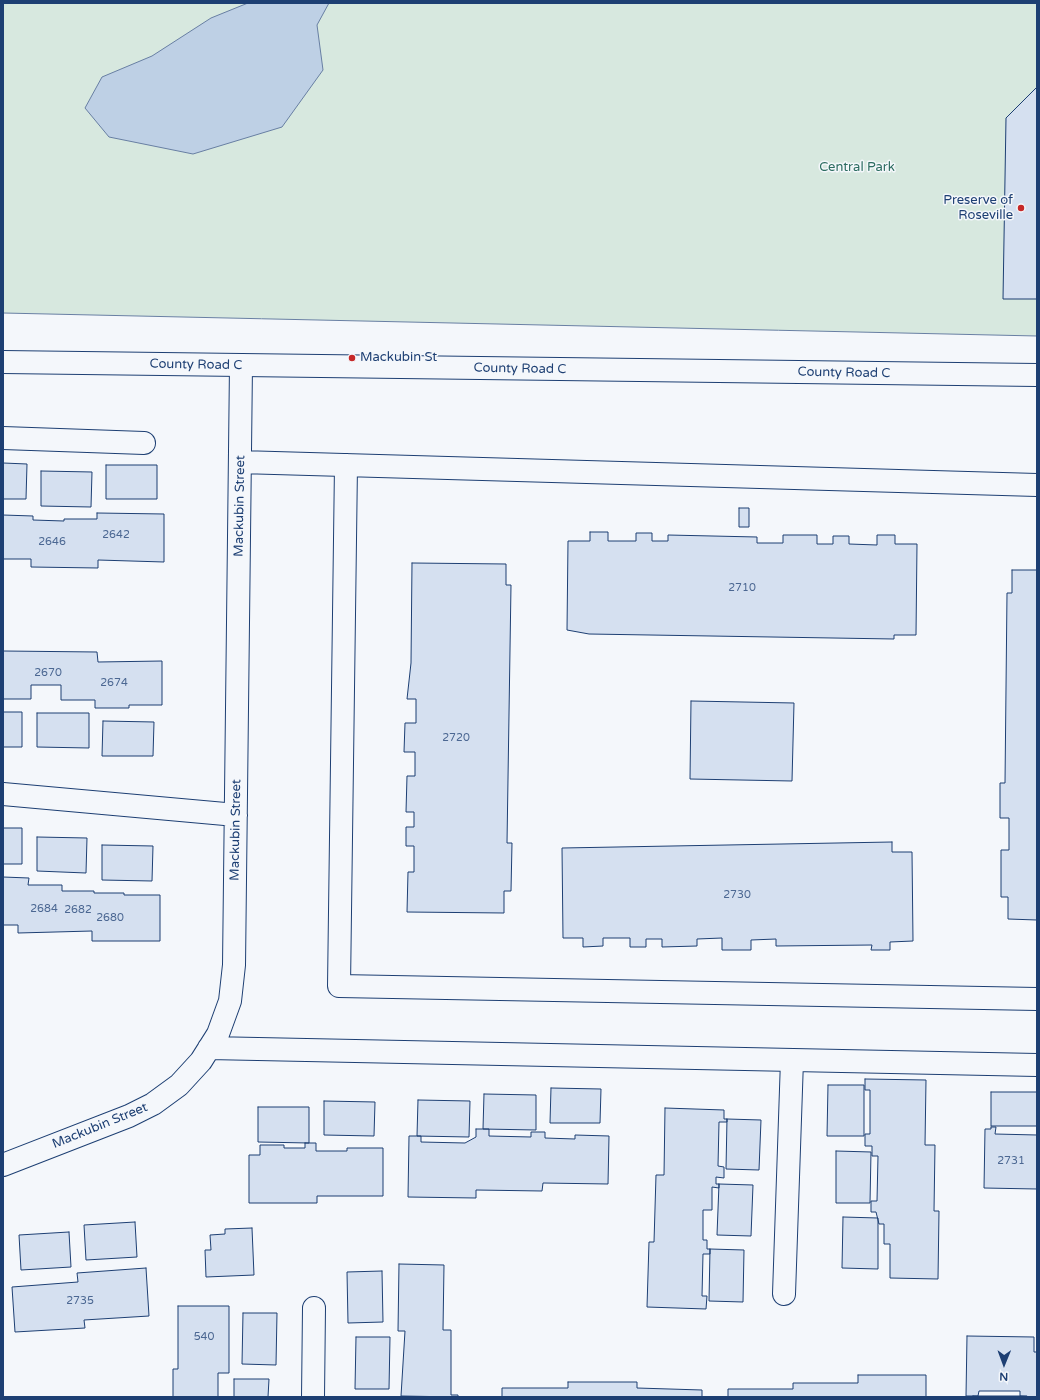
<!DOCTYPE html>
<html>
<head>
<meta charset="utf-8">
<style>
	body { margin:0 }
	#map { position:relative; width:1040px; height:1400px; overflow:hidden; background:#f4f7fb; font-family:"Varela Round",sans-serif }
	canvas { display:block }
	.frame { position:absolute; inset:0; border:4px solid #1d3f73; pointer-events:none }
	.north { position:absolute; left:984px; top:1344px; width:40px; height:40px; -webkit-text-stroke:3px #f4f7fb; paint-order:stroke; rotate:181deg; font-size:11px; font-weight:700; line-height:16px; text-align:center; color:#1d3f73 }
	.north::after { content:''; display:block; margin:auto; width:14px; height:18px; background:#1d3f73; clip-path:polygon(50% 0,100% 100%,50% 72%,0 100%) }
</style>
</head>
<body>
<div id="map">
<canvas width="1040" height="1400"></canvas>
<div class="frame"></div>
<div class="north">N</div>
</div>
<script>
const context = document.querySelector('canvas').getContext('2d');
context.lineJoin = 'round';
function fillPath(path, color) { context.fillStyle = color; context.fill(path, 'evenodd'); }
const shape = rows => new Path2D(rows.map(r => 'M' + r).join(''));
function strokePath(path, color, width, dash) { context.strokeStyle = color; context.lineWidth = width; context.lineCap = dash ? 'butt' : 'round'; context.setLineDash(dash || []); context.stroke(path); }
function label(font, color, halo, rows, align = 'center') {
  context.font = font + ' "Varela Round",sans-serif'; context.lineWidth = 3; context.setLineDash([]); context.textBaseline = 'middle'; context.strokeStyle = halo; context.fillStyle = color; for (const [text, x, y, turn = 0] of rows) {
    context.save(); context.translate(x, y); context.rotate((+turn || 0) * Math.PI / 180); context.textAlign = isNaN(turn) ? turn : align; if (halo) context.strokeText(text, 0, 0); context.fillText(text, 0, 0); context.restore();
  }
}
const green = shape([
	[3,3,1037,3,1037,336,3,313,3,3]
]);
fillPath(green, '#d7e8df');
strokePath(green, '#687fa3', 1);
const water = shape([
	[248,3,329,3,317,25,323,70,282,127,193,154,109,137,85,108,102,77,152,56,211,18,248,3]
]);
fillPath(water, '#bed0e5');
strokePath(water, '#687fa3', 1);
const building = shape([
	[1037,87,1037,299,1003,299,1006,118,1037,87],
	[3,463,27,464,26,499,3,499,3,463],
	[106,465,157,465,157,499,106,499,106,465],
	[41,471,92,472,91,507,41,506,41,471],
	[739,508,749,508,749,527,739,527,739,508],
	[97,513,164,514,164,562,98,560,98,568,31,567,31,559,3,559,3,515,33,516,33,520,64,521,64,519,97,519,97,513],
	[590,532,608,532,608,541,636,541,636,533,652,533,652,541,668,541,668,535,757,537,757,543,783,543,783,535,817,535,817,544,833,544,833,536,849,536,849,544,877,545,877,535,895,535,895,544,917,544,916,635,894,635,894,639,589,634,567,630,568,541,590,541,590,532],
	[412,563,506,564,506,585,511,585,507,843,512,843,511,891,504,891,504,913,407,912,408,872,414,872,414,846,406,846,406,827,414,827,414,812,406,812,407,776,415,776,415,752,404,752,405,723,416,723,416,699,407,699,411,663,412,563],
	[1012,570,1037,570,1037,920,1008,919,1008,897,1001,897,1001,850,1009,850,1009,818,1000,818,1000,783,1005,783,1007,593,1012,593,1012,570],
	[3,651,97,652,98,662,162,661,162,705,129,705,129,708,95,708,95,700,61,700,61,685,31,685,31,699,3,699,3,651],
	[691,701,794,703,792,781,690,779,691,701],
	[3,712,22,712,22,747,3,747,3,712],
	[37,713,89,713,89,748,37,747,37,713],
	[103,721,154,722,153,756,102,756,103,721],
	[3,828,22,828,22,864,3,864,3,828],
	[37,837,87,838,86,873,37,871,37,837],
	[892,842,892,852,912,852,913,941,890,942,890,950,871,950,872,945,776,946,776,939,751,940,751,950,722,950,722,938,697,939,697,946,662,947,662,939,646,939,646,947,630,947,630,938,603,938,603,946,583,947,583,938,563,938,562,848,892,842],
	[102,845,153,846,152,881,102,880,102,845],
	[3,877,29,878,28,885,62,885,62,891,94,891,94,893,124,893,124,895,160,895,160,941,92,941,92,931,18,933,18,925,3,925,3,877],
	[865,1079,926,1080,925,1145,935,1145,934,1211,939,1211,938,1279,890,1278,890,1244,884,1244,884,1224,879,1224,876,1212,871,1212,871,1201,877,1201,878,1156,872,1156,872,1146,865,1146,865,1134,870,1134,870,1090,865,1090,865,1079],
	[828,1085,864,1085,864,1136,827,1136,828,1085],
	[551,1088,601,1089,600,1123,550,1123,551,1088],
	[991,1092,1037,1092,1037,1126,991,1126,991,1092],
	[484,1094,536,1095,536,1130,483,1129,484,1094],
	[418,1100,470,1101,469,1137,417,1136,418,1100],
	[324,1101,375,1102,374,1136,324,1135,324,1101],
	[258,1107,309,1107,309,1143,258,1142,258,1107],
	[665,1108,724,1110,724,1119,727,1119,727,1122,719,1122,718,1166,724,1167,724,1178,716,1177,716,1184,719,1184,719,1188,712,1187,712,1210,703,1210,703,1240,707,1240,707,1249,710,1249,710,1254,703,1254,702,1296,707,1296,706,1309,647,1307,649,1242,654,1242,656,1175,664,1175,665,1108],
	[727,1119,761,1120,759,1170,726,1169,727,1119],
	[991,1127,996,1127,995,1134,1037,1135,1037,1189,984,1188,985,1129,991,1129,991,1127],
	[476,1129,489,1129,489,1136,531,1137,531,1132,545,1132,545,1138,575,1139,575,1135,609,1136,608,1184,543,1183,542,1191,476,1190,476,1198,408,1197,409,1136,421,1136,421,1142,465,1143,476,1137,476,1129],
	[305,1143,316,1143,316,1151,347,1151,347,1148,383,1148,383,1196,317,1196,317,1203,249,1203,249,1155,260,1155,260,1145,284,1145,284,1148,305,1148,305,1143],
	[836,1151,871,1152,870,1203,836,1203,836,1151],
	[719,1184,753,1185,751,1236,717,1235,719,1184],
	[843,1217,878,1218,878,1269,842,1268,843,1217],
	[135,1222,137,1257,86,1260,84,1225,135,1222],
	[252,1228,254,1275,206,1277,205,1250,211,1250,210,1235,225,1234,225,1229,252,1228],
	[69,1232,71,1267,21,1270,19,1235,69,1232],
	[710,1249,744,1250,743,1302,709,1301,710,1249],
	[399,1264,444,1265,443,1330,451,1330,451,1395,458,1395,458,1397,401,1396,405,1331,398,1331,399,1264],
	[146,1268,149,1316,84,1320,85,1328,15,1332,12,1287,78,1282,77,1273,146,1268],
	[382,1271,383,1322,348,1323,347,1272,382,1271],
	[178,1306,229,1306,229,1373,218,1373,218,1397,173,1397,173,1369,178,1369,178,1306],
	[243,1313,277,1313,276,1365,242,1364,243,1313],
	[967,1336,1034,1337,1034,1352,1037,1352,1037,1397,1020,1396,1020,1391,979,1391,978,1396,966,1396,967,1336],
	[356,1337,390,1337,389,1389,355,1389,356,1337],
	[858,1375,926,1375,926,1397,728,1397,728,1389,793,1389,793,1383,858,1383,858,1375],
	[234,1379,269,1379,268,1397,234,1397,234,1379],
	[568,1382,637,1382,637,1388,702,1390,702,1397,502,1397,502,1388,568,1388,568,1382],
	[973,1396,1027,1396,1027,1397,973,1397,973,1396]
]);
fillPath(building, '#d5e0f0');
strokePath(building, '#1d3f73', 1);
const minor = shape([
	[3,438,144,443],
	[240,462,1037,485],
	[346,465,339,986,1037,999],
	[3,794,236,815],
	[209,1048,1037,1065],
	[3,1165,129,1116,153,1104,179,1085,201,1061,218,1034,230,1001,234,965,241,365],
	[784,1294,792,1060],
	[313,1397,314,1308]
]);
const major = shape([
	[3,362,1037,375]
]);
strokePath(minor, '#1d3f73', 24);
strokePath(major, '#1d3f73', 24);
strokePath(minor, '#f4f7fb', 22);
strokePath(major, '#f4f7fb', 22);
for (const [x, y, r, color] of [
	[1021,208,4,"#c62828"],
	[352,358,4,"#c62828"]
]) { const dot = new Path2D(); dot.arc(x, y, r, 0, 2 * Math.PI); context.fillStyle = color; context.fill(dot); strokePath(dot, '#f4f7fb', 1.5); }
label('11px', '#4b6792', null, [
	["2642",116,535],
	["2646",52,542],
	["2710",742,588],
	["2670",48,673],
	["2674",114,683],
	["2720",456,738],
	["2730",737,895],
	["2684",44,909],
	["2682",78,910],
	["2680",110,918],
	["2731",1011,1161],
	["2735",80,1301],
	["540",204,1337]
]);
label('13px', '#2c6c60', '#f4f7fb', [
	["Central Park",857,168]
]);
label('13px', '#1d3f73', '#f4f7fb', [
	["Preserve of",1013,201],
	["Roseville",1013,216],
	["Mackubin St",360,358,"left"]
], 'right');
label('13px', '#1d3f73', '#f4f7fb', [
	["County Road C",196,365,1],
	["County Road C",520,369,1],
	["County Road C",844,373,1],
	["Mackubin Street",240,506,-89],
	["Mackubin Street",236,830,-89],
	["Mackubin Street",100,1126,-22]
]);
</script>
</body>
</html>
